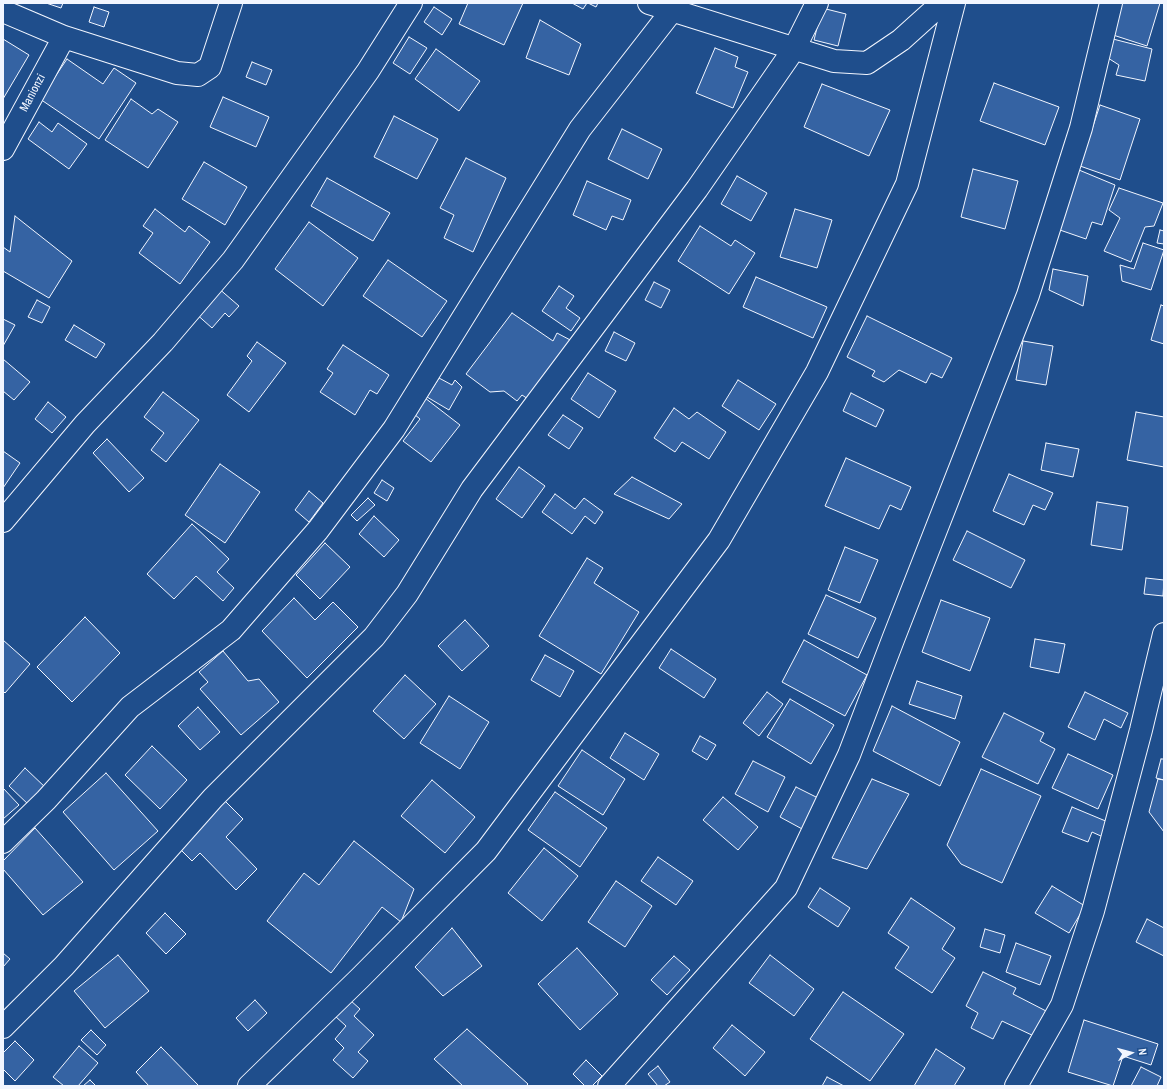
<!DOCTYPE html>
<html>
<head>
<meta charset="utf-8">
<style>
	body { margin:0 }
	#map { position:relative; width:1167px; height:1089px; overflow:hidden; background:#1f4e8c; font-family:"Archivo Narrow",sans-serif }
	canvas { display:block }
	.frame { position:absolute; inset:0; border:4px solid #f2f6ff; pointer-events:none }
	.north { position:absolute; left:1111px; top:1033px; width:40px; height:40px; -webkit-text-stroke:3px #1f4e8c; paint-order:stroke; rotate:84deg; font-size:11px; font-weight:700; line-height:16px; text-align:center; color:#f2f6ff }
	.north::after { content:''; display:block; margin:auto; width:14px; height:18px; background:#f2f6ff; clip-path:polygon(50% 0,100% 100%,50% 72%,0 100%) }
</style>
</head>
<body>
<div id="map">
<canvas width="1167" height="1089"></canvas>
<div class="frame"></div>
<div class="north">N</div>
</div>
<script>
const context = document.querySelector('canvas').getContext('2d');
context.lineJoin = 'round';
function fillPath(path, color) { context.fillStyle = color; context.fill(path, 'evenodd'); }
const shape = rows => new Path2D(rows.map(r => 'M' + r).join(''));
function strokePath(path, color, width, dash) { context.strokeStyle = color; context.lineWidth = width; context.lineCap = dash ? 'butt' : 'round'; context.setLineDash(dash || []); context.stroke(path); }
function label(font, color, halo, rows, align = 'center') {
  context.font = font + ' "Archivo Narrow",sans-serif'; context.lineWidth = 3; context.setLineDash([]); context.textBaseline = 'middle'; context.strokeStyle = halo; context.fillStyle = color; for (const [text, x, y, turn = 0] of rows) {
    context.save(); context.translate(x, y); context.rotate((+turn || 0) * Math.PI / 180); context.textAlign = isNaN(turn) ? turn : align; if (halo) context.strokeText(text, 0, 0); context.fillText(text, 0, 0); context.restore();
  }
}
const building = shape([
	[46,3,63,3,61,8,46,3],
	[468,3,523,3,504,45,459,24,468,3],
	[572,3,587,3,583,9,572,3],
	[588,3,598,3,596,7,588,3],
	[1120,3,1160,3,1147,46,1110,34,1120,3],
	[94,7,109,12,104,27,89,22,94,7],
	[434,7,452,19,442,35,424,22,434,7],
	[822,8,846,14,838,46,814,40,822,8],
	[540,20,581,44,569,75,526,58,540,20],
	[409,37,427,48,410,74,393,63,409,37],
	[3,39,29,55,3,99,3,39],
	[1113,39,1152,49,1145,81,1116,75,1119,65,1108,58,1113,39],
	[715,48,738,57,735,67,748,72,733,108,696,93,715,48],
	[436,49,480,81,459,111,415,79,436,49],
	[67,59,103,84,114,68,136,83,99,139,40,99,67,59],
	[252,62,272,70,266,85,246,77,252,62],
	[994,83,1059,107,1045,145,980,121,994,83],
	[822,84,890,110,869,156,804,127,822,84],
	[223,97,269,117,256,147,210,127,223,97],
	[131,99,152,114,158,109,178,122,148,168,105,140,131,99],
	[1100,105,1140,119,1120,180,1080,166,1100,105],
	[394,116,438,139,417,179,374,157,394,116],
	[39,122,52,132,58,123,87,144,69,169,28,139,39,122],
	[622,129,662,149,648,179,608,159,622,129],
	[466,158,506,178,473,252,444,238,454,215,440,208,466,158],
	[204,162,247,187,225,225,182,199,204,162],
	[973,169,1018,181,1005,229,961,217,973,169],
	[1079,170,1115,185,1102,225,1092,222,1086,239,1057,229,1079,170],
	[737,176,767,193,751,221,721,204,737,176],
	[327,178,390,213,373,241,311,206,327,178],
	[587,181,631,200,623,220,612,216,606,230,573,215,587,181],
	[1119,188,1163,203,1154,226,1145,227,1131,262,1104,251,1120,218,1109,210,1119,188],
	[155,209,185,232,189,226,210,242,180,284,139,253,153,233,143,226,155,209],
	[795,209,832,220,817,268,780,257,795,209],
	[15,216,72,261,49,298,3,271,3,247,10,252,15,216],
	[309,222,358,258,323,306,275,269,309,222],
	[700,226,731,246,735,240,755,253,729,294,678,261,700,226],
	[1160,230,1164,231,1164,244,1157,243,1160,230],
	[1143,243,1164,250,1151,290,1122,281,1120,265,1134,269,1143,243],
	[388,260,447,301,422,337,363,296,388,260],
	[1053,269,1088,276,1083,306,1049,290,1053,269],
	[756,277,827,307,813,338,743,307,756,277],
	[654,282,670,290,661,308,645,300,654,282],
	[559,286,574,296,566,308,580,318,571,331,542,311,559,286],
	[217,287,239,306,229,317,225,313,212,328,194,312,217,287],
	[37,300,50,307,42,323,28,317,37,300],
	[1161,305,1164,306,1164,344,1151,340,1161,305],
	[512,313,553,341,557,333,574,342,531,401,522,395,517,401,504,391,490,392,466,374,512,313],
	[867,316,952,358,942,378,931,373,926,383,899,370,884,382,872,376,875,371,847,357,867,316],
	[3,319,15,325,3,346,3,319],
	[74,325,105,344,96,358,65,340,74,325],
	[614,332,635,343,626,361,605,351,614,332],
	[1023,341,1053,346,1046,385,1016,380,1023,341],
	[257,342,286,363,249,412,227,395,252,361,247,356,257,342],
	[343,345,389,375,377,394,370,390,355,415,320,392,333,373,327,369,343,345],
	[3,359,30,382,14,400,3,391,3,359],
	[588,373,616,391,599,418,571,399,588,373],
	[439,378,452,385,455,380,462,387,449,410,427,397,439,378],
	[738,380,776,404,759,430,722,406,738,380],
	[163,392,199,420,166,462,151,450,164,433,144,417,163,392],
	[851,393,884,410,876,427,843,411,851,393],
	[425,398,460,425,431,462,403,441,420,419,414,414,425,398],
	[48,402,66,417,52,433,35,419,48,402],
	[674,408,689,419,697,412,726,432,709,459,682,442,675,452,654,438,674,408],
	[1136,412,1164,417,1164,467,1127,460,1136,412],
	[563,415,583,428,569,449,548,435,563,415],
	[107,439,144,478,129,492,93,453,107,439],
	[1046,443,1079,449,1073,477,1041,470,1046,443],
	[3,451,20,463,3,488,3,451],
	[846,458,911,487,901,510,890,505,879,529,825,506,846,458],
	[220,464,260,492,225,543,185,515,220,464],
	[519,467,545,486,522,518,496,499,519,467],
	[1009,474,1053,493,1045,510,1033,505,1024,525,993,511,1009,474],
	[632,477,682,504,669,519,614,494,632,477],
	[382,480,394,488,387,501,374,493,382,480],
	[309,491,323,503,309,522,295,510,309,491],
	[555,494,575,509,584,498,603,512,595,524,585,516,572,534,542,512,555,494],
	[368,498,375,505,357,521,351,515,368,498],
	[1097,502,1128,507,1122,550,1091,545,1097,502],
	[374,516,399,540,384,557,359,534,374,516],
	[192,524,229,559,217,572,234,588,223,601,196,576,174,599,147,574,192,524],
	[967,531,1025,560,1011,588,953,560,967,531],
	[325,543,350,567,320,599,296,575,325,543],
	[845,547,878,560,860,603,828,590,845,547],
	[587,558,603,568,594,583,639,612,601,674,539,636,587,558],
	[1146,578,1164,580,1163,596,1144,594,1146,578],
	[826,595,876,618,858,658,808,634,826,595],
	[294,598,315,620,333,602,358,627,307,678,262,631,294,598],
	[941,600,990,618,970,671,922,652,941,600],
	[85,617,120,653,72,702,37,667,85,617],
	[465,620,489,646,462,671,438,646,465,620],
	[1035,639,1065,644,1059,673,1030,667,1035,639],
	[3,640,30,664,5,693,3,691,3,640],
	[804,640,867,675,845,716,782,682,804,640],
	[671,649,716,679,704,698,659,668,671,649],
	[223,651,248,681,259,679,279,702,241,735,200,689,208,682,199,672,223,651],
	[545,655,574,671,560,697,531,680,545,655],
	[405,675,436,704,404,739,373,711,405,675],
	[917,681,962,696,955,719,909,704,917,681],
	[767,692,783,704,759,736,743,723,767,692],
	[1085,692,1128,713,1121,728,1104,719,1095,740,1068,727,1085,692],
	[449,696,489,722,460,769,420,743,449,696],
	[790,699,834,725,811,764,767,737,790,699],
	[892,706,960,742,940,786,873,751,892,706],
	[198,707,220,732,200,750,178,726,198,707],
	[1004,713,1044,733,1040,741,1055,749,1038,784,982,757,1004,713],
	[625,733,659,754,644,780,610,758,625,733],
	[700,736,716,745,707,760,692,751,700,736],
	[152,746,187,780,160,809,125,775,152,746],
	[582,750,625,779,603,815,558,786,582,750],
	[1068,754,1113,775,1098,809,1052,788,1068,754],
	[1161,759,1164,759,1164,780,1156,778,1161,759],
	[753,761,785,777,768,812,735,794,753,761],
	[25,768,47,789,30,806,9,786,25,768],
	[981,769,1041,796,1002,883,961,864,947,845,981,769],
	[106,773,158,831,114,870,63,812,106,773],
	[872,779,909,794,867,869,832,858,872,779],
	[1158,779,1164,780,1164,832,1149,812,1158,779],
	[432,780,475,817,445,853,401,816,432,780],
	[796,787,820,799,804,830,780,817,796,787],
	[3,788,19,805,3,819,3,788],
	[555,792,607,828,580,867,528,830,555,792],
	[723,797,758,827,738,850,703,820,723,797],
	[222,798,243,819,226,837,257,869,236,890,200,853,192,861,176,845,222,798],
	[1072,807,1108,822,1103,837,1092,832,1088,842,1062,832,1072,807],
	[35,828,83,882,43,915,3,869,3,861,35,828],
	[354,841,414,889,401,922,382,907,331,973,267,921,304,873,319,885,354,841],
	[544,848,578,876,542,921,508,893,544,848],
	[658,857,693,881,676,905,641,881,658,857],
	[616,881,652,906,625,947,588,922,616,881],
	[1052,886,1085,906,1069,933,1035,913,1052,886],
	[820,888,850,908,838,927,808,907,820,888],
	[911,898,955,928,942,949,955,958,932,993,895,968,909,947,888,933,911,898],
	[165,913,186,934,166,954,146,933,165,913],
	[1147,919,1164,928,1164,956,1136,942,1147,919],
	[452,928,482,966,443,996,415,967,452,928],
	[985,929,1005,935,1000,953,980,947,985,929],
	[1016,943,1051,956,1040,985,1006,972,1016,943],
	[577,948,618,994,580,1030,538,984,577,948],
	[3,953,10,959,3,967,3,953],
	[118,955,149,991,105,1028,74,991,118,955],
	[770,955,814,989,794,1016,749,983,770,955],
	[674,956,690,970,667,995,651,980,674,956],
	[983,972,1016,988,1013,994,1048,1012,1036,1037,1002,1021,993,1039,971,1028,978,1013,966,1006,983,972],
	[843,992,904,1034,870,1081,810,1039,843,992],
	[255,1000,267,1013,248,1031,236,1018,255,1000],
	[350,1000,360,1009,354,1016,374,1035,358,1052,368,1061,353,1078,333,1060,344,1048,335,1039,346,1026,335,1016,350,1000],
	[1084,1020,1158,1044,1151,1065,1123,1056,1113,1086,1068,1072,1084,1020],
	[732,1025,765,1052,745,1076,713,1048,732,1025],
	[467,1029,528,1084,526,1086,463,1086,434,1059,467,1029],
	[91,1030,106,1045,97,1055,81,1040,91,1030],
	[15,1041,34,1060,15,1081,3,1069,3,1053,15,1041],
	[79,1046,98,1063,78,1086,64,1086,53,1077,79,1046],
	[161,1047,199,1086,149,1086,136,1072,161,1047],
	[936,1049,965,1068,954,1086,914,1086,936,1049],
	[586,1060,602,1076,592,1086,585,1086,573,1074,586,1060],
	[658,1066,670,1082,664,1086,658,1086,648,1074,658,1066],
	[1141,1067,1161,1077,1157,1086,1131,1086,1141,1067],
	[827,1077,844,1086,822,1086,827,1077],
	[90,1080,96,1086,83,1086,90,1080]
]);
fillPath(building, '#3563a3');
strokePath(building, '#f2f6ff', 1);
const street = shape([
	[649,3,834,61,867,63,901,40,942,3],
	[3,11,64,37,177,73,198,75,210,67,231,3],
	[3,149,64,37],
	[3,521,85,424,163,342,233,260,368,71,411,3],
	[3,842,46,800,130,707,231,630,318,530,394,429,580,129,678,3],
	[3,1027,64,966,213,798,374,637,407,594,472,489,697,189,794,49,817,3],
	[249,1086,360,978,486,851,719,540,817,372,907,184,954,3],
	[609,1086,786,888,849,755,894,637,1028,295,1081,128,1111,3],
	[1016,1086,1062,1005,1093,911,1141,730,1164,634]
]);
strokePath(street, '#f2f6ff', 24);
strokePath(street, '#1f4e8c', 22);
label('12px', '#f2f6ff', '#1f4e8c', [
	["Manionzi",33,93,-62]
]);
</script>
</body>
</html>
